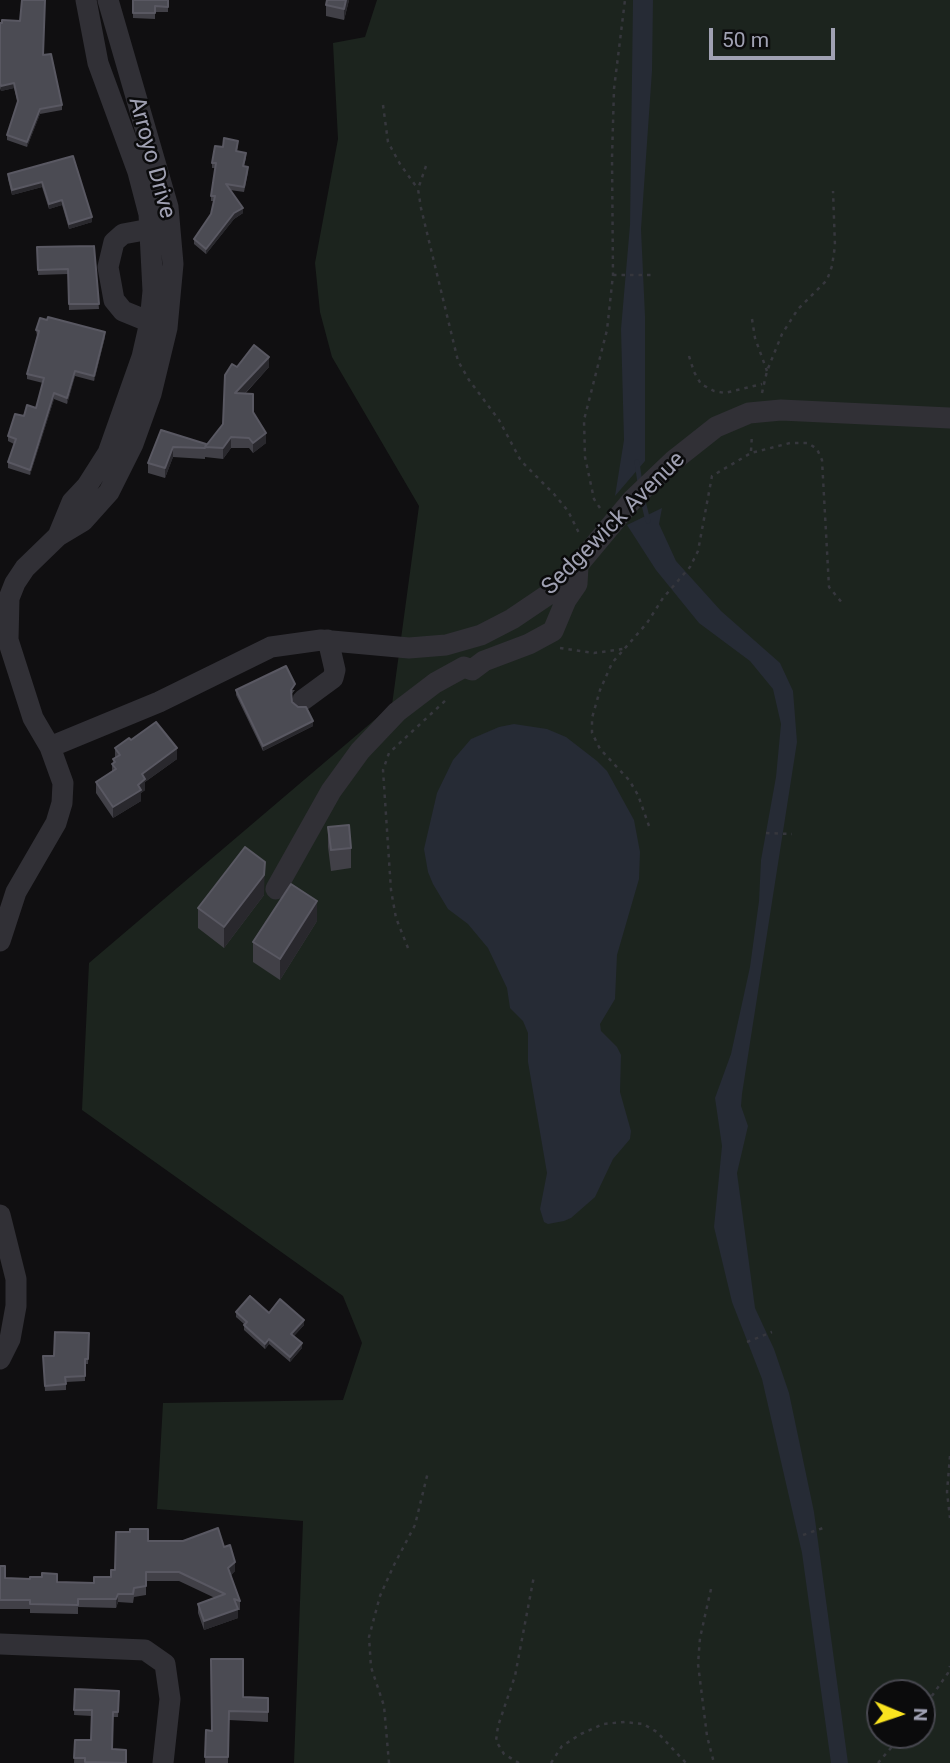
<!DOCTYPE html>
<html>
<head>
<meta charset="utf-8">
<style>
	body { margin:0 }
	#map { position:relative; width:950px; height:1763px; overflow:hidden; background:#100f11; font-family:Roboto,sans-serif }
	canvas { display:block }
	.north { position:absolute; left:866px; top:1679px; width:70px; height:70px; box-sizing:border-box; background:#0b0b0c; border:2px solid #47474f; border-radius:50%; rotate:92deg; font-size:19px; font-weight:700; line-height:28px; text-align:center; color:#a0a1b3 }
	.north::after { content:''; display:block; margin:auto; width:24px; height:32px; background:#fae31f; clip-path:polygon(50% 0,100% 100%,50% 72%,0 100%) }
	.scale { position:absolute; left:709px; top:28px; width:126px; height:32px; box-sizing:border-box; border:4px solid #a0a1b3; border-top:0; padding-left:9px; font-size:21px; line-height:24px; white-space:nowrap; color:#a0a1b3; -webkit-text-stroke:5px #0b0b0c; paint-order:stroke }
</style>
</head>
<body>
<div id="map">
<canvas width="950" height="1763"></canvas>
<div class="north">N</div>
<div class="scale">50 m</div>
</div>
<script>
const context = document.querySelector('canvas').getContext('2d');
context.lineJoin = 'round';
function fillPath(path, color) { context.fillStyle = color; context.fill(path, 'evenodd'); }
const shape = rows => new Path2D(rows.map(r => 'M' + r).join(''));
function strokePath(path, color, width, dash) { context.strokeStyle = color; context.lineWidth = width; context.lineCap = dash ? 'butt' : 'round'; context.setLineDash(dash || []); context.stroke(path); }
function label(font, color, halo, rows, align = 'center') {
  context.font = font + ' Roboto,sans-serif'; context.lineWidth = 5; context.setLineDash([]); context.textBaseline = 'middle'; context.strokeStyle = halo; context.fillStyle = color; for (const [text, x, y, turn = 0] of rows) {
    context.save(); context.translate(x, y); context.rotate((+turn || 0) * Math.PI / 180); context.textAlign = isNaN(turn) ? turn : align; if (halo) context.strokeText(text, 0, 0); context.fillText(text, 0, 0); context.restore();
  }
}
fillPath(shape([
	[377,0,950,0,950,1763,294,1763,303,1521,157,1509,163,1403,343,1400,362,1343,343,1296,82,1110,89,963,392,705,419,506,332,357,320,312,315,263,338,139,333,43,365,37],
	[880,1693,922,1693,922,1735,880,1735]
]), '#1c241e');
fillPath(shape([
	[633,0,653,0,652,71,641,229,645,316,645,461,615,496,624,440,621,329,630,225],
	[662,508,659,524,676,561,721,611,780,663,793,691,797,742,742,1094,741,1106,748,1126,737,1173,755,1308,774,1349,789,1393,814,1512,848,1763,831,1763,802,1553,762,1379,732,1302,714,1227,722,1146,715,1098,731,1054,750,967,759,901,761,860,776,777,781,724,773,689,750,661,699,623,656,570,627,525],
	[514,724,547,729,566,737,597,761,607,771,634,820,640,852,639,879,617,955,615,999,600,1024,601,1031,617,1047,621,1055,620,1092,631,1131,630,1139,613,1159,595,1197,571,1218,564,1221,548,1224,544,1222,540,1209,547,1173,528,1062,528,1033,523,1021,510,1008,507,988,488,948,468,924,448,909,433,884,428,872,424,849,437,793,453,760,471,739,499,727]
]), '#262b35');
strokePath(shape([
	[637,462,640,483],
	[642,497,648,521]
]), '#262b35', 5);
strokePath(shape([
	[383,105,388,142,400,164,418,189],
	[426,166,418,189,421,208,458,361,469,380,499,420,521,461,554,494,568,511,579,533],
	[613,275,653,275],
	[752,319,755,338,767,371],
	[689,356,694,372,701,384,714,391,725,393,762,384],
	[762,393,767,371,782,334,798,309,827,280,832,266,835,246,833,191],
	[751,451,752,434],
	[600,508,594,499,585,457,584,420,607,330,613,275,612,158,614,89,625,0],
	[560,648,594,653,623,649],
	[649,826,638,795,629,780,600,749,592,733,592,718,600,690,612,663,647,623,663,598,690,567,698,551,712,476,751,453,790,443,808,443,817,449,822,460,829,587,843,604],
	[766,833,792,834],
	[408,948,396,918,391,890,383,770,389,753,446,700],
	[747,1342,772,1332],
	[950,1456,947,1492,950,1518],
	[803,1535,823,1528],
	[711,1589,700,1638,698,1664,707,1736,714,1763],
	[922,1710,948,1673,950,1666],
	[389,1763,384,1706,371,1667,369,1637,380,1596,394,1565,415,1525,428,1472],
	[519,1763,504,1754,496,1741,498,1726,515,1676,534,1576],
	[551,1763,562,1746,581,1734,603,1724,625,1722,643,1724,657,1732,686,1763],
	[878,1763,902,1735]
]), '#36373d', 2.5, [3.5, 5]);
strokePath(shape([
	[150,322,123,311,114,300,108,267,114,242,123,234,150,229],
	[58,536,72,502,87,486,108,453,142,357,150,322,153,291,149,214,138,172,98,63,86,0],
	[303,700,333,678,335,670,328,640],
	[50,747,159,702,271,647,321,640,409,648,446,645,481,635,512,619,549,594,578,565,633,499,673,461,716,427,749,413,781,410,950,418],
	[276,889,331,791,360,751,397,712,435,683,464,667,472,670,484,661,529,644,553,631,566,600,577,584,578,567],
	[0,941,16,892,56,823,62,803,63,783,50,747,33,718,8,640,9,598,15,583,25,568,58,536,83,521,109,492,133,444,151,394,167,328,173,264,168,207,108,0],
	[0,1215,16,1279,16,1306,10,1339,0,1359],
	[0,1644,145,1650,165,1664,170,1699,163,1763]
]), '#313036', 21);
fillPath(shape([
	[133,0,168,0,168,12,155,12,155,19,133,18],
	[349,0,344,20,326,16,326,5],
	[20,21,43,55,62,105,62,110,40,114,27,147,7,140,7,135,18,103,14,88,1,91,0,88,0,23],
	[238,146,237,151,246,158,244,166,248,172,244,192,230,190,243,213,234,219,206,254,194,244,194,239,211,214,214,201,211,201,211,196,216,168,212,168,212,163,223,147],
	[73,156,92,222,69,229,62,205,49,209,42,187,12,195,8,179,8,174],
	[94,246,99,309,69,310,68,274,38,275,37,247],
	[36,330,105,337,94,381,75,376,67,404,54,399,30,475,8,468,8,462,14,444,8,441,8,436,24,416,36,408,43,383,27,379,27,374,37,336],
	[237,367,269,367,245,394,266,443,253,453,249,448,231,448,223,459,205,457,205,459,173,457,165,478,148,473,148,463,161,430,206,446,223,424],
	[236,690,295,690,291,695,292,702,313,726,263,751,236,695],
	[131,740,177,759,145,782,145,790,141,793,141,801,113,818,96,793,96,782,112,771,112,764,115,758,115,748],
	[328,827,351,848,351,868,331,871,328,847],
	[264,895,224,948,198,928,198,908],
	[317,921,280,980,253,962,253,942],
	[236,1312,269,1313,304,1325,294,1336,302,1348,290,1362,269,1344,265,1349,244,1330,244,1324,236,1317],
	[89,1333,88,1364,85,1364,85,1381,66,1382,66,1390,45,1391,43,1356,54,1356],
	[148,1541,224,1547,235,1571,231,1575,240,1601,240,1610,238,1610,238,1618,204,1630,198,1613,198,1604,215,1598,179,1581,146,1581,146,1595,134,1597,133,1603,118,1602,116,1608,78,1607,78,1614,30,1613,30,1609,0,1609,0,1566,5,1578,57,1582,94,1583,111,1577,115,1570],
	[75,1689,119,1691,118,1717,113,1717,113,1749,126,1763,74,1763,75,1740,91,1740,92,1716,74,1715],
	[243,1697,268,1698,268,1722,229,1720,228,1763,205,1763,206,1730,212,1731]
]), '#414047');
fillPath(shape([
	[346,0,349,0,344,20,344,9],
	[14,83,14,88,1,91,1,86],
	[40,109,40,114,27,147,27,142],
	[42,182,42,187,12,195,12,190],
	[62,200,62,205,49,209,49,204],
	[243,208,243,213,234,219,206,254,206,249,234,213],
	[92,217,92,222,69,229,69,224],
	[105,332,105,337,94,381,94,376],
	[269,357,269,367,235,404,235,393],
	[75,371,75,376,67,404,67,398],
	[54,393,54,399,30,475,30,470],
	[266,433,266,443,253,453,253,443],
	[231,437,231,448,223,459,223,448],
	[173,447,173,457,165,478,165,468],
	[313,721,313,726,263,751,263,746],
	[177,748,177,759,145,782,145,790,141,793,141,801,113,818,113,807,138,785,142,774],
	[265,862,264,895,224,948,224,927],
	[317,901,317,921,280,980,280,959],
	[304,1320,304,1325,291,1339,291,1334],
	[269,1339,269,1344,265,1349,265,1344],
	[302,1343,302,1348,290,1362,290,1357],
	[235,1562,235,1571,228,1577,228,1568],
	[118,1594,118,1602,116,1608,116,1599],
	[238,1609,238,1618,204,1630,204,1621]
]), '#29282d');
const building = shape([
	[22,0,45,0,43,55,51,54,62,105,40,109,27,142,7,135,18,101,14,83,1,86,0,83,0,23,2,23,2,20,20,21,22,0],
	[133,0,168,0,168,7,155,6,155,13,133,13,133,0],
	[327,0,346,0,344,9,326,5,327,0],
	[224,138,238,141,236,151,246,153,243,166,248,167,244,187,226,184,243,208,234,213,206,249,194,239,211,214,215,196,211,196,216,163,212,163,215,146,223,147,224,138],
	[73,156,92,217,69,224,62,200,49,204,42,182,12,190,8,174,73,156],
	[94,246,99,304,69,304,68,269,38,270,37,247,94,246],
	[48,317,105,332,94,376,75,371,67,398,54,393,30,470,8,462,16,439,8,436,15,414,24,416,27,405,36,408,44,378,27,374,39,331,36,330,40,318,47,320,48,317],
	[254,345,269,357,235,393,253,394,253,412,266,433,253,443,249,438,231,437,223,448,205,447,223,424,225,375,232,364,237,367,254,345],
	[161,430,206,444,205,448,173,447,165,468,148,463,161,430],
	[286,666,295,684,291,690,292,702,298,707,306,707,313,721,263,746,236,690,286,666],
	[156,722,177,748,142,774,145,779,138,785,141,790,113,807,96,782,116,769,112,764,115,762,113,759,120,755,115,748,129,738,131,740,156,722],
	[349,825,351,848,331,850,328,827,349,825],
	[245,847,265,862,264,875,224,927,198,908,245,847],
	[291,884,317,901,280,959,253,942,291,884],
	[250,1296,269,1313,280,1299,304,1320,291,1334,302,1343,290,1357,269,1339,265,1344,244,1325,247,1322,236,1312,250,1296],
	[55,1332,89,1333,88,1359,85,1359,85,1376,65,1377,66,1384,45,1386,43,1356,54,1356,55,1332],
	[218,1528,224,1547,230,1545,235,1562,228,1568,240,1601,234,1599,238,1609,204,1621,198,1604,225,1594,179,1572,146,1572,146,1586,134,1588,133,1594,118,1594,116,1599,78,1599,78,1605,30,1604,30,1600,0,1600,0,1566,5,1566,5,1578,30,1579,30,1577,42,1577,42,1573,57,1574,57,1582,94,1583,94,1577,111,1577,111,1570,115,1570,116,1532,130,1532,130,1529,148,1529,148,1541,183,1541,218,1528],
	[211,1659,243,1659,243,1697,268,1698,268,1712,229,1711,228,1757,205,1757,206,1730,212,1731,211,1659],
	[75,1689,119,1691,118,1712,113,1712,112,1749,126,1750,126,1763,85,1762,85,1758,74,1758,75,1740,91,1740,92,1710,74,1710,75,1689]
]);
fillPath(building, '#4b4b53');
strokePath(building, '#595862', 2);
label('23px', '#a0a1b3', '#0b0b0c', [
	["Arroyo Drive",151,158,75],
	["Sedgewick Avenue",614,524,-45]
]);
</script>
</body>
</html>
